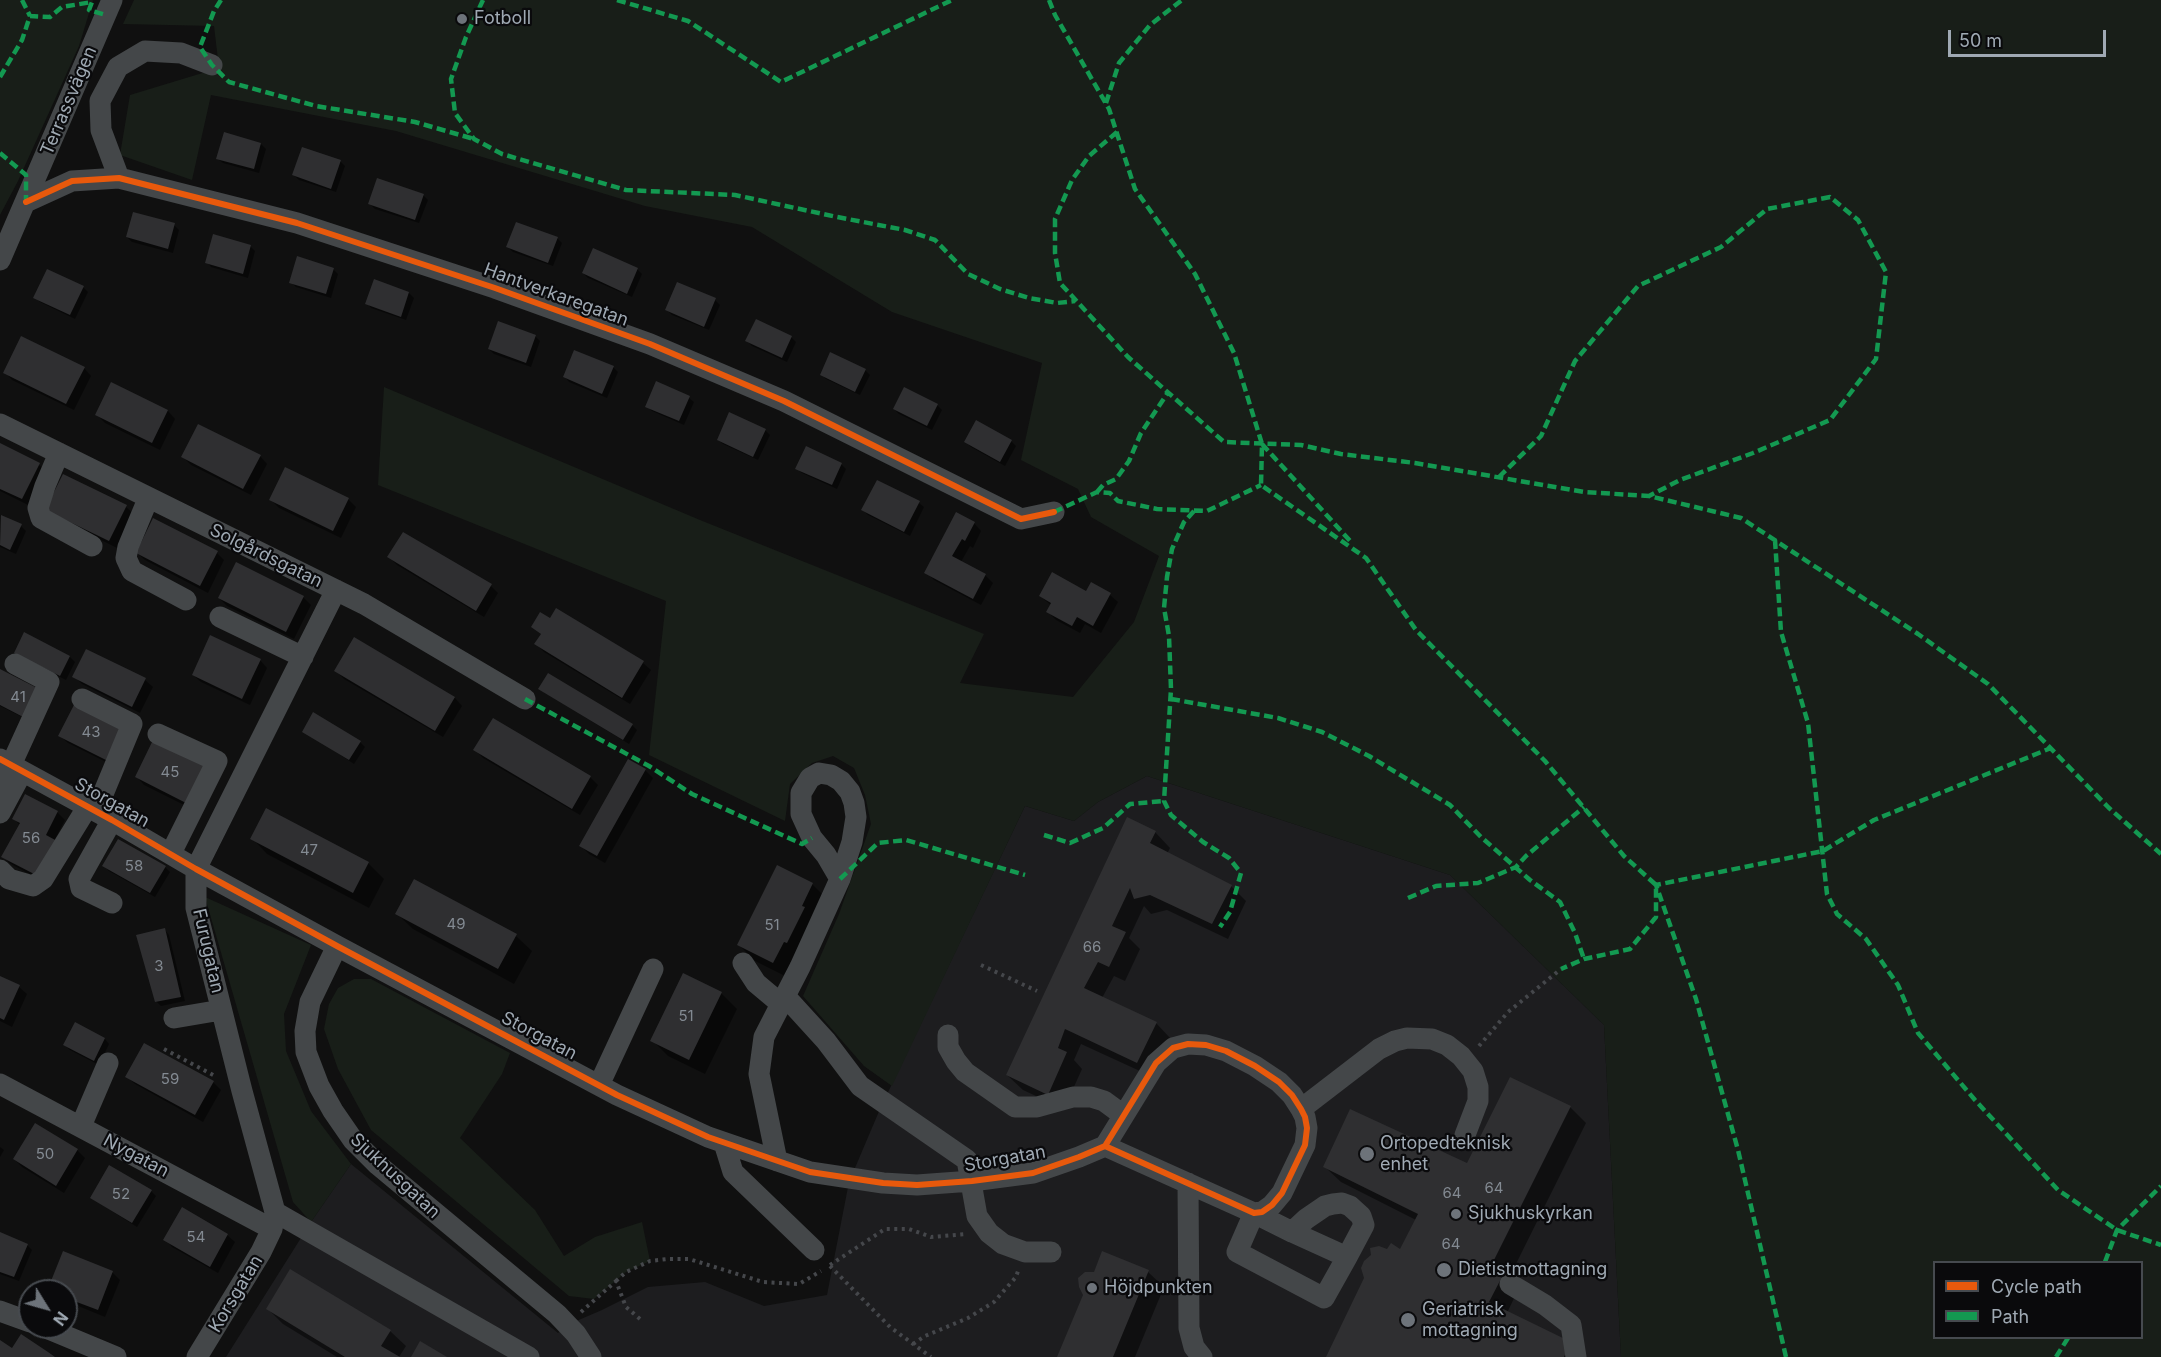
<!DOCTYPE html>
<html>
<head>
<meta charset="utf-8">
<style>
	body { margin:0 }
	#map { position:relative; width:2161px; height:1357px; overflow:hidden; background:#101010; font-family:Inter,sans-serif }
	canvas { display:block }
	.legend { position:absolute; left:1933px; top:1261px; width:210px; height:78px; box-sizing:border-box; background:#0a0a0c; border:2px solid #464a4f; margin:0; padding:8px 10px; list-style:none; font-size:18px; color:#9fa9b3 }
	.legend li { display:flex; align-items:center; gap:12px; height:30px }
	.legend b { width:30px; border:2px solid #464a4f }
	.north { position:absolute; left:18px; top:1279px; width:60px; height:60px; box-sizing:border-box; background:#0a0a0c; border:2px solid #464a4f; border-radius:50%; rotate:127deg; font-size:16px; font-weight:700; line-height:24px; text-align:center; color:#9fa9b3 }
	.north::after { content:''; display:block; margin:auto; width:21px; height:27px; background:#6d737a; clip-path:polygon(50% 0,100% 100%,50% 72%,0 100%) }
	.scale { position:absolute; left:1948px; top:30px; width:158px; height:27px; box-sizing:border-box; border:3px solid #9fa9b3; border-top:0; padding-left:8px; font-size:18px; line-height:21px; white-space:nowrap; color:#9fa9b3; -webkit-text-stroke:4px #0a0a0c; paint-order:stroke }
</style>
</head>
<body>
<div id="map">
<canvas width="2161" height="1357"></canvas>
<ul class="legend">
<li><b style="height:8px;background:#e8590c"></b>Cycle path</li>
<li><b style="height:8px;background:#139951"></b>Path</li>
</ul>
<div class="north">N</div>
<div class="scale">50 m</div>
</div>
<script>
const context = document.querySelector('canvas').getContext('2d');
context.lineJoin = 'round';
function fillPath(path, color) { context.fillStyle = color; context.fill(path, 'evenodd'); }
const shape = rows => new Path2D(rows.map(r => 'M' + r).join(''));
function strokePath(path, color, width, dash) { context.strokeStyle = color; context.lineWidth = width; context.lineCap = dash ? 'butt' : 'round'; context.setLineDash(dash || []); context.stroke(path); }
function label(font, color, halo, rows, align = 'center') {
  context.font = font + ' Inter,sans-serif'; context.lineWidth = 4.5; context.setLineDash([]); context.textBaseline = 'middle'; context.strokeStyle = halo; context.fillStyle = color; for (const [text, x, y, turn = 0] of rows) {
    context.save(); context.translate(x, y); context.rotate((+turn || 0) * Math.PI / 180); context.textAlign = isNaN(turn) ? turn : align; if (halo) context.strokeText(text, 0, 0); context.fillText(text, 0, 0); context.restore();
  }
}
fillPath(shape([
	[1147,776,1450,875,1604,1025,1621,1357,226,1357,311,1222,351,1164,558,1333,567,1325,602,1310,648,1287,705,1282,764,1306,827,1295,849,1182,880,1109,1025,806,1074,821,1098,802]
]), '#1d1d1f');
fillPath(shape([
	[0,0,93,0,79,46,18,181,0,215],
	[134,0,2161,0,2161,1357,1621,1357,1604,1025,1450,875,1147,776,1098,802,1074,821,1025,806,892,1086,864,1066,803,996,839,914,871,824,865,795,854,768,833,756,812,763,790,784,785,821,649,755,666,601,378,485,384,387,700,520,984,634,960,683,1073,697,1134,622,1159,556,1091,517,1078,489,1021,460,1042,363,892,312,752,227,645,206,396,131,211,95,192,180,120,155,130,95,219,68,214,26,123,24],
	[1934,1262,2142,1262,2142,1338,1934,1338],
	[205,897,311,945,284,1014,286,1051,311,1111,351,1164,311,1222,293,1202],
	[354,979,371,979,510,1053,502,1074,460,1138,535,1210,564,1256,595,1237,642,1222,650,1261,626,1272,594,1299,569,1296,371,1130,338,1069,324,1029,329,1004,338,988]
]), '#181e18');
fillPath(shape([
	[261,144,266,149,259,173,223,163,218,159],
	[340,161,345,166,336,192,299,180,294,175],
	[423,195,428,200,419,223,375,209,370,204],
	[174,225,179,230,173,253,132,242,127,237],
	[557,238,562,243,553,266,513,252,508,247],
	[250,246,255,251,248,278,211,267,207,262],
	[333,269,338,274,331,298,296,287,291,282],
	[637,269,642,274,632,297,588,278,583,273],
	[374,281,409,293,414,298,406,320,371,308,367,303],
	[83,287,88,292,75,319,40,302,35,297],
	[715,300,720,305,709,330,672,315,667,310],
	[535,336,540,341,531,367,494,354,489,349],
	[791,337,796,342,787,362,752,346,747,341],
	[613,367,618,372,607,398,569,382,565,377],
	[84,368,91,376,74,410,12,380,5,372],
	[865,370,870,375,860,395,826,379,821,374],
	[112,384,168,411,175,419,160,450,105,423,97,415],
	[904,389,937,405,942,410,932,430,899,414,894,409],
	[689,398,694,402,684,425,652,411,647,406],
	[765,430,770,435,758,460,723,444,718,440],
	[1011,441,1016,446,1005,466,971,447,966,442],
	[0,445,39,465,47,472,30,506,0,491],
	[260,456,267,464,251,495,191,465,183,457],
	[841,464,846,469,837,489,802,473,797,469],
	[348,499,356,507,341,538,279,508,271,500],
	[919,503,924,507,910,536,868,515,863,510],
	[126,507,134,514,117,548,55,517],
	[1,517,21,526,26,531,16,554,0,547],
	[974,523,981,531,973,548,970,546,961,562,985,575,993,583,981,605,934,580,926,572],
	[137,553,217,553,224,560,208,593,145,560],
	[389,557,491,586,498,593,484,617,397,565],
	[1091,584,1110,595,1118,602,1101,633,1085,624,1080,633,1056,620,1048,612,1052,606,1040,596,1086,593],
	[303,597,311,605,294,639,227,606,219,598],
	[557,610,643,663,651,670,630,704,544,652,536,644,542,635,533,627,551,620],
	[25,634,70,657,75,662,66,680,21,657],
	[355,639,455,698,462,706,443,737,344,679,336,671],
	[260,660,267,668,250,705,201,682,193,675],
	[0,671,30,721,0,706],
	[74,676,145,680,153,687,140,713,82,684],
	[540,688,632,725,637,730,629,744,545,693],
	[75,705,116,767,68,743,60,736],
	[494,720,591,778,598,785,580,815,483,758,475,750],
	[304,731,360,742,365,747,354,764],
	[154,742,194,810,144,785,137,777],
	[629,761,645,770,653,778,605,863,589,854,581,846],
	[57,812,65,820,54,841,46,883,11,864,3,857,20,825,14,819],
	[1155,832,1170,848,1167,854,1231,886,1246,901,1228,939,1167,910,1151,914,1144,906,1129,938,1140,949,1125,981,1114,976,1102,998,1156,1023,1171,1039,1153,1077,1081,1044,1074,1060,1082,1069,1064,1109,1023,1090,1007,1075],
	[252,838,368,863,384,879,369,908,267,854],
	[104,866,165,867,170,872,155,897,109,871],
	[812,884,828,900,789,978,755,961,739,945],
	[397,914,516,936,532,951,514,984,413,929],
	[165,930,169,935,185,1001,161,1006,156,1001],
	[684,975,721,993,737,1009,705,1074,668,1056,652,1040],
	[0,978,19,987,27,994,12,1027,0,1021],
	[76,1024,105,1039,109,1044,99,1065,70,1050,65,1045],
	[127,1077,213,1082,221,1090,203,1122,135,1084],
	[1570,1107,1586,1123,1508,1280,1518,1290,1507,1313,1584,1357,1328,1357,1400,1251,1416,1220,1341,1182,1325,1167,1468,1165],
	[36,1125,77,1150,85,1158,64,1193,22,1167,14,1159],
	[0,1147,4,1150,0,1157],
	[151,1191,156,1196,137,1227,91,1198],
	[0,1234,27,1245,32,1250,19,1281,0,1274],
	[227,1235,235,1242,218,1273,172,1247,165,1239],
	[112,1272,120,1280,105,1317,66,1301,66,1291,50,1291],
	[1148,1272,1164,1287,1135,1357,1058,1357],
	[268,1309,390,1331,406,1346,399,1357,337,1357,283,1324]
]), '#0007');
fillPath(shape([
	[224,132,261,143,254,169,216,159],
	[302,147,341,160,331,189,292,175],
	[377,178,424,194,415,220,368,204],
	[133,212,175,223,168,249,126,237],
	[516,222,558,237,548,263,506,247],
	[213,234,251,245,243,274,205,263],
	[593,248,638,268,627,294,582,273],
	[297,256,334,268,326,294,289,283],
	[47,269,84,286,70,315,33,298],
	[374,279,409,292,401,317,365,304],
	[677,282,716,298,704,327,665,310],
	[756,319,792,336,782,358,745,341],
	[498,321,536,335,526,363,488,349],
	[21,336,85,367,66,404,3,373],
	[574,350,614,366,602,394,563,377],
	[830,352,866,369,855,392,820,375],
	[656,381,690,396,679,421,645,407],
	[111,382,168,410,152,443,95,415],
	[904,387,938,404,927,426,893,409],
	[729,412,766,429,753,457,717,440],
	[976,420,1012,440,1000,462,964,442],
	[198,424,261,455,243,489,181,457],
	[0,443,40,463,22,499,0,489],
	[806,446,842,463,832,485,795,469],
	[285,467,349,498,333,531,269,500],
	[63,474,127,505,109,541,45,510],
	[877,480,920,501,904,532,861,510],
	[956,512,975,522,965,541,962,539,952,556,986,574,973,599,924,573],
	[1,515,22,524,10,550,0,545],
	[153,518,218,551,200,586,136,553],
	[403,532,492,584,476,611,387,557],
	[236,562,304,596,286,632,218,598],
	[1052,572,1086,591,1091,582,1111,593,1093,626,1077,617,1072,626,1046,612,1051,603,1039,596],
	[556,608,644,661,622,698,534,644,541,634,531,627,540,612,550,618],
	[24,632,70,656,60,676,14,653],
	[210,635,261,659,242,699,192,675],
	[354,637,455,697,435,731,334,671],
	[86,649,146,678,132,707,72,677],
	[0,669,39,689,25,718,0,705],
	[548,673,633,724,623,740,538,689],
	[75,703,124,728,108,761,58,736],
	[313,712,361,741,349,760,302,732],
	[493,718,591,776,572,809,473,750],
	[153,740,205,766,186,803,135,777],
	[628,759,646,769,597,856,579,846],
	[25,794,58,811,46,835,57,841,38,876,1,857,20,823,12,819],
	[266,808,369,862,353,893,250,839],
	[1127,817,1156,831,1150,843,1232,885,1212,924,1150,895,1134,899,1130,888,1112,926,1126,932,1109,967,1098,962,1084,988,1157,1022,1137,1063,1065,1029,1058,1048,1067,1052,1048,1095,1006,1075],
	[118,839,166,866,150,893,102,866],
	[777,865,813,883,802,906,805,907,787,943,784,942,773,963,737,945],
	[414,879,517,934,498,969,395,914],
	[165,928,181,997,155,1002,136,935],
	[683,973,722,992,689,1060,650,1041],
	[0,976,20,985,4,1020,0,1018],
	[75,1022,105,1038,94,1061,63,1045],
	[144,1043,214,1081,195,1115,125,1077],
	[1510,1077,1571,1106,1491,1266,1504,1273,1489,1302,1571,1342,1564,1357,1326,1357,1364,1278,1361,1268,1364,1261,1371,1255,1370,1248,1379,1246,1387,1249,1391,1243,1400,1249,1418,1214,1323,1167,1350,1109,1467,1163],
	[35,1123,78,1149,56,1186,13,1159],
	[109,1165,152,1190,132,1223,90,1198],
	[182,1207,228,1234,210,1267,163,1240],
	[0,1232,28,1244,14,1277,0,1272],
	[63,1251,113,1271,98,1310,66,1298,66,1291,47,1291],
	[1102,1251,1149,1270,1113,1357,1057,1357,1083,1295,1079,1287,1078,1278,1085,1272,1094,1272],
	[290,1269,391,1330,381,1346,400,1357,345,1357,266,1309],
	[21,1334,48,1352,55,1357,0,1357,0,1340,12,1348],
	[420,1341,447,1357,411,1357]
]), '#2f2f31');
strokePath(shape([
	[981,965,1037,991],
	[1479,1046,1508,1012,1561,969],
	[164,1049,217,1077],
	[830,1265,885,1229,909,1229,931,1237,967,1234],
	[830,1266,890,1327,931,1357],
	[616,1281,626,1272,650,1261,668,1259,689,1259,763,1282,799,1284,821,1271],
	[581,1312,616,1281,626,1307,640,1319],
	[913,1344,925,1336,968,1318,994,1302,1016,1277,1018,1271]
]), '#45474b', 4, [3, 4.5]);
strokePath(shape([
	[119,178,101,130,100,101,118,67,145,51,181,53,212,65],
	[26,202,72,181,119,178,297,223,495,288,650,344,784,401,1021,519,1054,512],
	[0,260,112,0],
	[0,424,364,604,525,699],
	[59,453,45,486,38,508,41,518,92,546],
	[148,499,128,547,126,558,132,571,186,600],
	[220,617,303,657],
	[82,699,132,724,96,811],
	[158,734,217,761,171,853],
	[0,759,112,820,196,869,337,946,617,1095,708,1137,810,1172,883,1183,917,1185,972,1181,1033,1173,1079,1157,1105,1146,1156,1063,1173,1048,1188,1044,1206,1045,1226,1051,1255,1066,1279,1082,1292,1095,1301,1109,1305,1117,1307,1128,1305,1145,1282,1193,1272,1205,1262,1212,1254,1213,1105,1146],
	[0,786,11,765,49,682,15,664],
	[0,813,21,774],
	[0,870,9,879,33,886,43,879,88,806],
	[112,903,81,888,79,879,112,820],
	[337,946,310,1002,305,1031,306,1052,319,1086,333,1111,353,1140,378,1165,557,1314,576,1334,591,1357],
	[743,963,756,983,781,1004],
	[785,996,826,1041,860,1086,967,1160,977,1216,989,1233,1003,1244,1025,1252,1051,1252],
	[174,1018,221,1010],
	[948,1035,948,1047,956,1061,965,1072,1015,1107,1037,1107,1073,1097,1091,1097,1104,1101,1123,1115],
	[0,1084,272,1229],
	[599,1085,653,969],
	[1301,1109,1379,1049,1395,1041,1407,1038,1432,1039,1447,1045,1461,1056,1473,1071,1478,1087,1478,1101,1465,1135],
	[81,1126,108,1063],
	[724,1143,733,1172,814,1250],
	[777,1161,759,1074,764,1037,800,967,840,879,852,842,856,817,854,803,850,792,841,781,831,775,819,773,810,778,801,793,801,814,812,838,826,855,840,879],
	[1188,1183,1189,1328,1194,1347,1202,1357],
	[275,1212,529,1357],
	[1292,1232,1306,1219,1325,1206,1333,1204,1342,1203,1350,1206,1361,1216,1364,1225,1347,1257,1324,1298,1237,1252,1254,1213,1292,1232,1347,1257],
	[1510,1284,1545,1305,1571,1325,1576,1357],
	[0,1311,30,1322],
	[44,1327,116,1357],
	[197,1357,261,1252,272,1229,275,1212,242,1091,196,908,196,869,336,590]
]), '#444749', 21);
strokePath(shape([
	[22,0,30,16],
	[221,0,214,11,200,47,212,65,229,82,316,106,415,122,474,139],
	[483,0,466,37,451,79,455,113,474,139,502,154,626,190,735,195,837,217,905,230,935,240,968,274,1000,289,1029,298,1057,303,1075,301],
	[617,0,688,21,781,82,952,0],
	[1049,0,1055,15,1109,109,1135,189,1195,274,1234,353,1262,444,1261,485,1366,558,1416,630,1545,761,1624,856,1656,885,1656,917,1630,949,1584,959,1561,969],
	[0,77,22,40,30,16,50,17,62,7,92,2,89,10,106,15],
	[1106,103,1119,63,1150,25,1182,0],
	[1117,132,1089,156,1072,180,1055,219,1055,253,1060,283,1128,357,1224,442,1301,445,1341,454,1415,463,1584,492,1649,496,1741,518,1918,634,1988,684,2109,808,2161,854],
	[0,153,26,175,26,202],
	[1262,444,1352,543],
	[1499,477,1541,436,1575,361,1638,286,1721,247,1767,209,1830,197,1858,220,1886,272,1876,359,1830,420,1753,453,1680,480,1649,496],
	[1097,492,1103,485,1116,479,1129,461,1141,433,1169,391],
	[1194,511,1184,522,1172,549,1167,577,1164,608,1169,636,1171,689,1164,801,1171,815,1203,842,1229,858,1241,873,1230,912,1220,927],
	[1054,512,1097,492,1110,493,1118,501,1157,509,1207,511,1261,485],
	[1775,540,1781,632,1808,723,1827,894,1837,914,1866,939,1898,985,1918,1033,1975,1100,2058,1190,2117,1230,2161,1245],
	[525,699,649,766,692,794,802,844,812,838],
	[1171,699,1278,718,1322,732,1369,756,1450,805,1481,837,1530,880,1560,902,1575,933,1584,959],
	[1044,835,1070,843,1103,828,1130,804,1164,801],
	[840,879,878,843,906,840,1025,875],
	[1408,898,1436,886,1478,883,1516,867,1526,856,1584,807],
	[2105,1262,2117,1230,2161,1186],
	[1786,1357,1738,1150,1696,999,1656,885,1823,851,1874,820,2051,748],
	[2056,1357,2068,1338]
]), '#139951', 4.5, [9, 4.5]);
strokePath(shape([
	[26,202,72,181,119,178,297,223,495,288,650,344,784,401,1021,519,1054,512],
	[0,759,112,820,196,869,337,946,617,1095,708,1137,810,1172,883,1183,917,1185,972,1181,1033,1173,1079,1157,1105,1146,1156,1063,1173,1048,1188,1044,1206,1045,1226,1051,1255,1066,1279,1082,1292,1095,1301,1109,1305,1117,1307,1128,1305,1145,1282,1193,1272,1205,1262,1212,1254,1213,1105,1146]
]), '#e8590c', 6);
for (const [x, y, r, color] of [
	[462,19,6,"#6d737a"],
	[1367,1154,8,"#6d737a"],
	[1456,1214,6,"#6d737a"],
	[1444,1270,8,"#6d737a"],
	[1092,1288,6,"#6d737a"],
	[1408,1320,8,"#6d737a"]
]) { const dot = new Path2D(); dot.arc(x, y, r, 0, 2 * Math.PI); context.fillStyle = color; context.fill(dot); strokePath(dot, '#0a0a0c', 2); }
label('15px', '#838a92', null, [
	["41",18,697],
	["43",91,732],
	["45",170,772],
	["56",31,838],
	["47",309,850],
	["58",134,866],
	["49",456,924],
	["51",772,925],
	["66",1092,947],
	["3",159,966],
	["51",686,1016],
	["59",170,1079],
	["50",45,1154],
	["64",1494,1188],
	["64",1452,1193],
	["52",121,1194],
	["54",196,1237],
	["64",1451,1244]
]);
label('18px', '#9fa9b3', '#0a0a0c', [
	["Fotboll",474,19],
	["Ortopedteknisk",1380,1144],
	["enhet",1380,1165],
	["Sjukhuskyrkan",1468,1214],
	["Dietistmottagning",1458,1270],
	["Höjdpunkten",1104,1288],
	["Geriatrisk",1422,1310],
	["mottagning",1422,1331]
], 'left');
label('18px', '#9fa9b3', '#0a0a0c', [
	["Terrassvägen",69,101,-67],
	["Hantverkaregatan",556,295,20],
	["Solgårdsgatan",266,556,26],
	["Storgatan",112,803,29],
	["Furugatan",208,951,77],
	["Storgatan",539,1036,28],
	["Nygatan",136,1156,28],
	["Storgatan",1005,1159,-10],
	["Sjukhusgatan",395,1176,43],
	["Korsgatan",236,1294,-59]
]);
</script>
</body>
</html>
